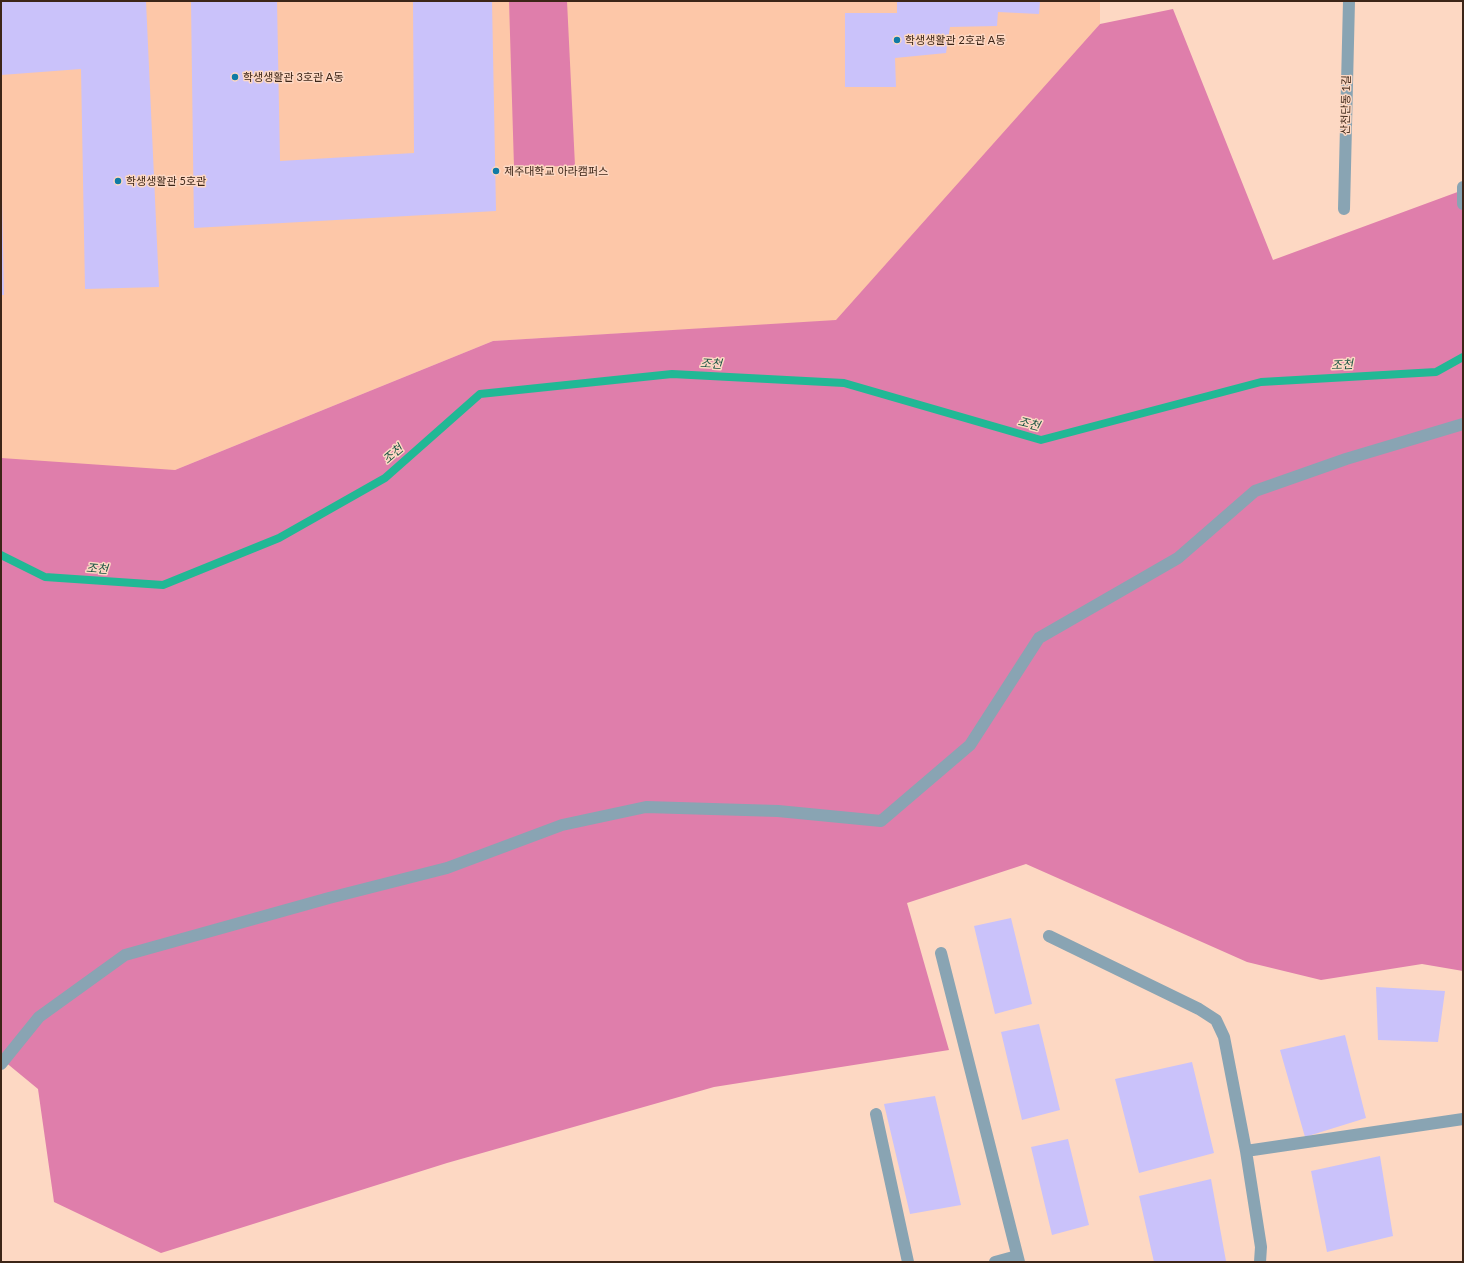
<!DOCTYPE html>
<html>
<head>
<meta charset="utf-8">
<style>
	body { margin:0 }
	#map { position:relative; width:1464px; height:1263px; overflow:hidden; background:#fdd8c3; font-family:Lato,sans-serif }
	canvas { display:block }
	.frame { position:absolute; inset:0; border:2px solid #3c2517; pointer-events:none }
</style>
</head>
<body>
<div id="map">
<canvas width="1464" height="1263"></canvas>
<div class="frame"></div>
</div>
<script>
const context = document.querySelector('canvas').getContext('2d');
context.lineJoin = 'round';
function fillPath(path, color) { context.fillStyle = color; context.fill(path, 'evenodd'); }
const shape = rows => new Path2D(rows.map(r => 'M' + r).join(''));
function strokePath(path, color, width, dash) { context.strokeStyle = color; context.lineWidth = width; context.lineCap = dash ? 'butt' : 'round'; context.setLineDash(dash || []); context.stroke(path); }
function label(font, color, halo, rows, align = 'center') {
  context.font = font + ' Lato,"Noto Sans KR",sans-serif'; context.lineWidth = 3; context.setLineDash([]); context.textBaseline = 'middle'; context.strokeStyle = halo; context.fillStyle = color; for (const [text, x, y, turn = 0] of rows) {
    context.save(); context.translate(x, y); context.rotate((+turn || 0) * Math.PI / 180); context.textAlign = isNaN(turn) ? turn : align; if (halo) context.strokeText(text, 0, 0); context.fillText(text, 0, 0); context.restore();
  }
}
fillPath(shape([
	[1,1,1100,1,1100,24,881,318,493,341,175,470,1,467]
]), '#fdc7a8');
fillPath(shape([
	[509,1,567,1,575,166,514,167],
	[1173,9,1273,260,1463,190,1463,971,1422,964,1321,980,1247,962,1026,864,907,903,949,1050,714,1087,447,1163,161,1253,54,1202,38,1089,4,1061,1,1064,1,458,175,470,493,341,836,320,1100,24]
]), '#df7eab');
strokePath(shape([
	[1,555,45,577,163,585,279,538,385,478,480,394,672,374,844,383,1041,440,1261,382,1436,372,1463,357]
]), '#21b895', 8);
fillPath(shape([
	[1,1,146,1,159,287,85,289,81,69,1,75],
	[191,1,277,1,280,161,414,153,413,1,492,1,496,211,194,228],
	[897,1,1040,1,1039,14,998,12,997,26,950,27,946,53,895,58,896,87,845,87,845,13,897,13],
	[1,197,2,197,4,295,1,295],
	[1011,918,1032,1004,995,1014,974,926],
	[1376,987,1445,991,1438,1042,1378,1040],
	[1039,1024,1060,1110,1022,1120,1001,1032],
	[1345,1035,1366,1118,1305,1137,1280,1050],
	[1192,1062,1214,1153,1139,1173,1115,1079],
	[935,1096,961,1205,910,1214,884,1104],
	[1068,1139,1089,1225,1052,1235,1031,1147],
	[1380,1156,1393,1236,1327,1252,1311,1171],
	[1211,1179,1226,1261,1222,1262,1154,1262,1139,1196]
]), '#cac2fa');
strokePath(shape([
	[1463,204,1463,187],
	[1344,209,1349,1],
	[1049,936,1199,1009,1216,1020,1224,1037,1246,1151,1261,1247,1260,1262],
	[941,953,1019,1262],
	[1,1064,39,1017,125,955,329,898,447,868,562,825,646,807,778,811,881,821,970,745,1039,638,1178,558,1255,491,1346,459,1463,424],
	[876,1114,908,1262],
	[1246,1151,1463,1119],
	[995,1262,1017,1256]
]), '#89a4b3', 12);
for (const [x, y, r, color] of [
	[897,40,4,"#0f7ba5"],
	[235,77,4,"#0f7ba5"],
	[496,171,4,"#0f7ba5"],
	[118,181,4,"#0f7ba5"]
]) { const dot = new Path2D(); dot.arc(x, y, r, 0, 2 * Math.PI); context.fillStyle = color; context.fill(dot); strokePath(dot, '#fdd8c3', 1.5); }
label('11px', '#3c2517', '#fdd8c3', [
	["학생생활관 2호관 A동",905,40],
	["학생생활관 3호관 A동",243,77],
	["제주대학교 아라캠퍼스",504,171],
	["학생생활관 5호관",126,181]
], 'left');
label('11px', '#3c2517', '#fdd8c3', [
	["산천단동 1길",1346,105,-89]
]);
label('italic 12px', '#1c5444', '#fdd8c3', [
	["조천",711,364,3],
	["조천",1342,365,-3],
	["조천",1029,424,14],
	["조천",393,454,-41],
	["조천",97,569,4]
]);
</script>
</body>
</html>
